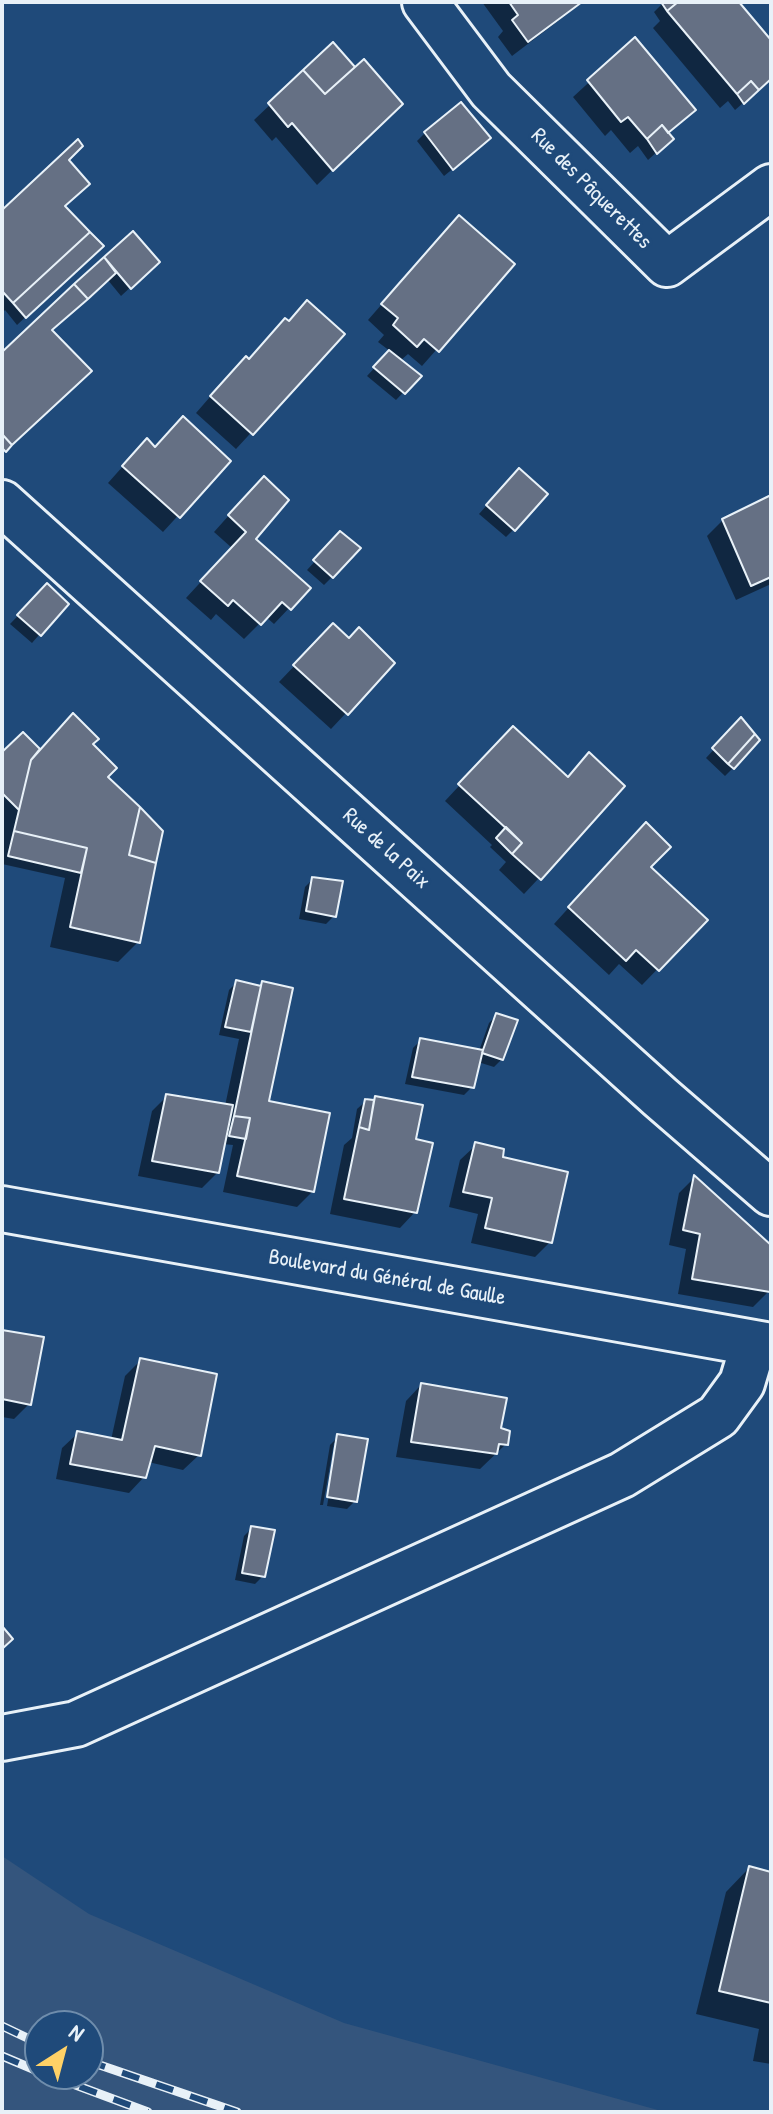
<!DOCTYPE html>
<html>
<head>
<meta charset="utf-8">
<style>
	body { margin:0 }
	#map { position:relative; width:773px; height:2114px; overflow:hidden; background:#1f4a7a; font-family:"Patrick Hand",sans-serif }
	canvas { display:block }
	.frame { position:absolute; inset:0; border:4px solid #e8f1f8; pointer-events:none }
	.north { position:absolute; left:24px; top:2010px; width:80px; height:80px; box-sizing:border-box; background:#1f4a7a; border:2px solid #6f8dac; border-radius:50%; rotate:36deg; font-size:22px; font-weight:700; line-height:32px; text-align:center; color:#e8f1f8 }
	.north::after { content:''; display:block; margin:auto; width:28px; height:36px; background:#ffd166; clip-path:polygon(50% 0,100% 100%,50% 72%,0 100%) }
</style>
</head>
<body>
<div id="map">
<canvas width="773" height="2114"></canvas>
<div class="frame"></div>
<div class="north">N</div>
</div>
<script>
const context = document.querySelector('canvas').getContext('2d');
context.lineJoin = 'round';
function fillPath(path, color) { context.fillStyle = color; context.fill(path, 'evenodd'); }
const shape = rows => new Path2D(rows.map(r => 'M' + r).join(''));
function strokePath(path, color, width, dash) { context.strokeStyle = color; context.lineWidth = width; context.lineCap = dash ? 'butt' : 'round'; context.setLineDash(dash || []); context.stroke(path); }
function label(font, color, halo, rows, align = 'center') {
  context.font = font + ' "Patrick Hand",sans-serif'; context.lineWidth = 6; context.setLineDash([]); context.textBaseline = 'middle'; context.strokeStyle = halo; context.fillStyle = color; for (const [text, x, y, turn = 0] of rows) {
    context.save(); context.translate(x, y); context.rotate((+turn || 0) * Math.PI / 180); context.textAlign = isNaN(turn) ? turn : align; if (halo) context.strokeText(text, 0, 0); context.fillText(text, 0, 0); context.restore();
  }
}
fillPath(shape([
	[2,1856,89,1914,344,2023,665,2112,2,2112],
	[40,2026,88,2026,88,2074,40,2074]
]), '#34557d');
fillPath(shape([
	[482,2,583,2,512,56,498,37,503,31],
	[664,2,736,2,771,43,771,79,735,110,728,101,720,108,653,28,660,21,654,12],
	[635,40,693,110,667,134,671,139,648,160,638,146,630,153,611,130,605,136,573,97],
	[333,45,345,79,400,104,317,185,276,137,272,141,254,120],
	[425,133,481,146,444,176,417,141],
	[67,160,63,207,93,254,17,325,5,310,2,313,2,213],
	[444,233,512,264,422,366,408,354,400,361,419,376,396,400,367,376,390,351,378,342,384,335,368,320],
	[133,234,158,262,121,296,107,279,50,331,74,386,2,453,2,354],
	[307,303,342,334,236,449,196,413,230,374,248,361],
	[132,456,228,461,163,532,108,483],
	[511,478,514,529,506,537,479,514],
	[248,494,253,539,308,588,274,624,266,617,244,639,216,614,211,620,186,598,232,548,214,532],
	[771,498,771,584,736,600,707,536,723,520],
	[340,534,332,577,324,585,307,570],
	[47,586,66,604,32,643,10,624],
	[349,640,393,663,331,729,279,682,318,641],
	[741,720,733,768,725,776,706,758],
	[22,735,39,751,90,744,106,777,138,942,118,962,50,947,65,878,2,864,4,811,2,808,2,755],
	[498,744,539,878,524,894,499,870,506,862,490,847,492,845,445,801],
	[630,840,649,868,705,920,642,985,619,964,609,975,554,924],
	[313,879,334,916,326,924,299,919,305,887],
	[237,982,259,987,263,983,266,1102,313,1191,297,1207,223,1192,233,1145,223,1144,218,1172,202,1188,138,1176,152,1111,167,1096,225,1106,239,1039,219,1035,229,990],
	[497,1015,502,1059,494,1067,478,1062,472,1087,464,1095,405,1084,413,1048,421,1040,479,1051,489,1023],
	[376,1098,414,1140,415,1212,400,1228,330,1214,344,1145,352,1138,357,1109,366,1101,372,1102],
	[476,1145,501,1159,550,1242,535,1257,471,1243,478,1214,449,1207,460,1160],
	[694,1178,771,1248,769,1291,753,1307,678,1294,686,1249,669,1245,679,1193],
	[2,1332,29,1404,14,1419,2,1417],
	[141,1360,199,1455,183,1470,148,1462,144,1477,129,1493,56,1479,62,1448,78,1433,111,1440,125,1376],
	[421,1385,506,1444,480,1469,396,1457,406,1401],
	[338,1437,355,1501,347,1509,327,1506,338,1443,334,1443,323,1505,320,1505,330,1445],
	[252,1528,263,1576,255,1584,235,1580,244,1536],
	[749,1868,771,1874,771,2064,753,2061,759,2029,696,2014,726,1892]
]), '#0007');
const building = shape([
	[509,2,582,2,528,42,512,20,518,15,509,2],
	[661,2,678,2,667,11,661,2],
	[678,2,739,2,771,40,771,79,759,90,751,81,737,94,667,11,678,2],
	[635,37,696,110,668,133,662,125,647,139,628,117,621,122,587,80,635,37],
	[333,42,355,67,325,94,303,70,333,42],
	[364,59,403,104,333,171,292,123,288,127,268,103,303,70,325,94,364,59],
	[751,81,759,90,744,104,737,94,751,81],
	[461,102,491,138,453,170,424,132,461,102],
	[662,125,674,139,657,154,647,139,662,125],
	[78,139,83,146,69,160,90,184,65,206,90,232,13,303,2,291,2,210,78,139],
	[459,215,515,264,439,352,424,339,417,347,393,325,398,318,381,304,459,215],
	[133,231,160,262,131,289,104,257,133,231],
	[90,232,104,246,26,318,13,303,90,232],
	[104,257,116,273,88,299,74,284,104,257],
	[74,284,88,299,52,330,92,371,12,445,2,434,2,352,74,284],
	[307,300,345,334,253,435,210,396,246,356,249,359,285,318,289,321,307,300],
	[389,350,422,376,405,394,373,367,389,350],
	[183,416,231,461,180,518,122,466,147,438,155,447,183,416],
	[2,434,12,445,6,452,2,448,2,434],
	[519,468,548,494,515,531,486,505,519,468],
	[264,476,289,500,256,539,311,588,291,610,282,602,261,625,233,600,228,606,200,581,246,532,228,515,264,476],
	[771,495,771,577,751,586,722,519,771,495],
	[340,531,361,548,333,578,313,560,340,531],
	[47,583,69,604,41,636,17,615,47,583],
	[333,623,349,638,359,627,395,663,348,715,293,665,333,623],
	[73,713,99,739,93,744,117,768,108,777,140,807,129,855,156,863,140,943,70,927,87,848,14,831,31,760,73,713],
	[741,717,755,734,728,764,712,748,741,717],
	[513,726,568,777,589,752,625,786,541,880,512,854,522,843,458,784,513,726],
	[23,732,40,749,31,760,19,810,2,793,2,752,23,732],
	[755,734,760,740,734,769,728,764,755,734],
	[140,807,163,831,156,863,129,855,140,807],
	[646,822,671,847,651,867,708,920,659,971,636,950,626,961,568,907,646,822],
	[506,827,522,843,512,854,496,838,506,827],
	[14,831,87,848,81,873,8,856,14,831],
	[312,877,343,881,336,917,306,911,312,877],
	[236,980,261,986,251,1032,225,1027,236,980],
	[262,981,293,988,269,1101,330,1113,314,1192,237,1176,250,1118,234,1116,262,981],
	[496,1013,518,1020,503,1060,482,1053,496,1013],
	[420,1038,483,1050,474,1088,412,1077,420,1038],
	[166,1094,233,1105,219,1173,152,1161,166,1094],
	[375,1096,423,1105,416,1139,433,1143,417,1213,344,1199,359,1127,369,1130,375,1096],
	[365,1099,374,1100,369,1130,359,1127,365,1099],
	[234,1116,250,1118,246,1139,229,1136,234,1116],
	[475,1142,504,1149,503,1157,568,1172,552,1243,485,1228,492,1198,463,1192,475,1142],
	[694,1175,771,1245,770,1292,692,1279,700,1234,683,1230,694,1175],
	[2,1330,44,1337,31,1405,2,1399,2,1330],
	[140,1358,217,1374,201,1456,155,1446,146,1478,70,1464,77,1431,122,1440,140,1358],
	[421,1383,507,1398,501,1428,510,1431,508,1445,499,1444,497,1454,411,1442,421,1383],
	[337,1434,368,1439,357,1502,327,1497,337,1434],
	[251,1526,275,1530,265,1577,242,1573,251,1526],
	[2,1626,13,1639,2,1649,2,1626],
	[749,1866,771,1872,771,2003,719,1991,749,1866]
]);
fillPath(building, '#657084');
strokePath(building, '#e8f1f8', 2);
const minor = shape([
	[425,2,491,90,667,264,771,187],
	[2,503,660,1097,771,1193],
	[2,1209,771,1346],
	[2,1738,76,1724,622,1475,718,1416,742,1383,754,1343]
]);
strokePath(minor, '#e8f1f8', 50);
strokePath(minor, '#1f4a7a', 44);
const rail = shape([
	[2,2026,40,2044],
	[2,2056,40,2072],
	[88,2061,237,2112],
	[46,2074,148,2112]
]);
strokePath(rail, '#e8f1f8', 9);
strokePath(rail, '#1f4a7a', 6, [18]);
label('22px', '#e8f1f8', '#1f4a7a', [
	["Rue des Pâquerettes",591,189,45],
	["Rue de la Paix",386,849,42],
	["Boulevard du Général de Gaulle",387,1278,10]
]);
</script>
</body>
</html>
